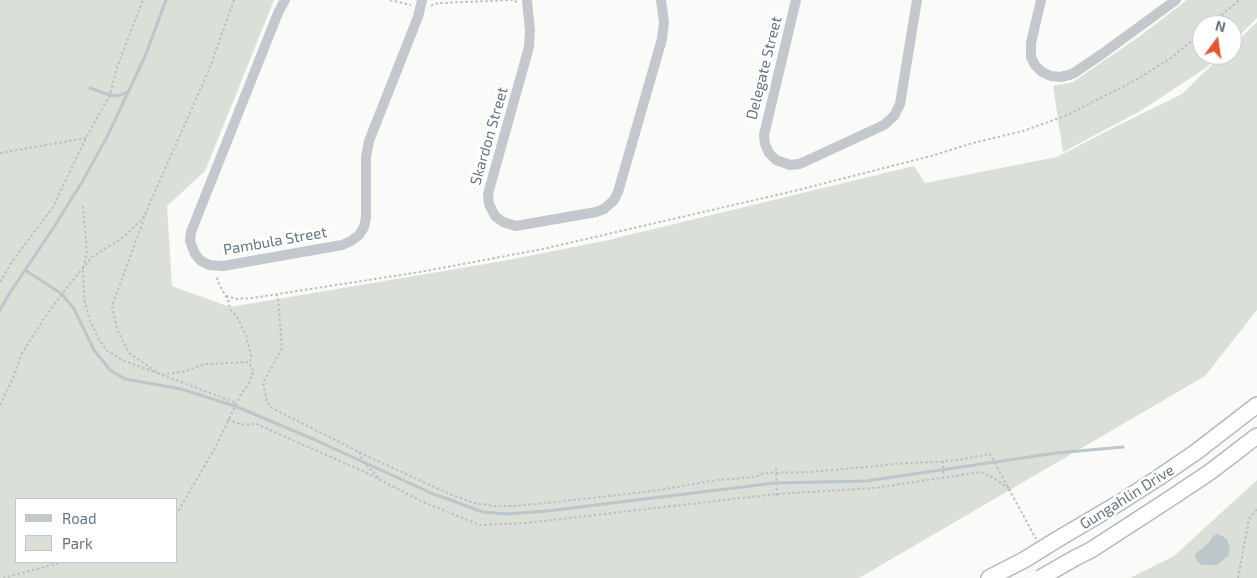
<!DOCTYPE html>
<html>
<head>
<meta charset="utf-8">
<style>
	body { margin:0 }
	#map { position:relative; width:1257px; height:578px; overflow:hidden; background:#fafaf8; font-family:"Exo 2",sans-serif }
	canvas { display:block }
	.legend { position:absolute; left:15px; top:498px; width:162px; height:65px; box-sizing:border-box; background:#fff; border:1px solid #c1c8cd; margin:0; padding:6px 9px; list-style:none; font-size:15px; color:#657683 }
	.legend li { display:flex; align-items:center; gap:10px; height:25px }
	.legend b { width:25px; border:1px solid #c1c8cd }
	.north { position:absolute; left:1192px; top:15px; width:50px; height:50px; box-sizing:border-box; background:#fff; border:1px solid #c1c8cd; border-radius:50%; rotate:14deg; font-size:14px; font-weight:700; line-height:20px; text-align:center; color:#657683 }
	.north::after { content:''; display:block; margin:auto; width:18px; height:22px; background:#e4572e; clip-path:polygon(50% 0,100% 100%,50% 72%,0 100%) }
</style>
</head>
<body>
<div id="map">
<canvas width="1257" height="578"></canvas>
<ul class="legend">
<li><b style="height:6px;background:#c3c8cc"></b>Road</li>
<li><b style="height:14px;background:#dadfd7"></b>Park</li>
</ul>
<div class="north">N</div>
</div>
<script>
const context = document.querySelector('canvas').getContext('2d');
context.lineJoin = 'round';
function fillPath(path, color) { context.fillStyle = color; context.fill(path, 'evenodd'); }
const shape = rows => new Path2D(rows.map(r => 'M' + r).join(''));
function strokePath(path, color, width, dash) { context.strokeStyle = color; context.lineWidth = width; context.lineCap = dash ? 'butt' : 'round'; context.setLineDash(dash || []); context.stroke(path); }
function label(font, color, halo, rows, align = 'center') {
  context.font = font + ' "Exo 2",sans-serif'; context.lineWidth = 5; context.setLineDash([]); context.textBaseline = 'middle'; context.strokeStyle = halo; context.fillStyle = color; for (const [text, x, y, turn = 0] of rows) {
    context.save(); context.translate(x, y); context.rotate((+turn || 0) * Math.PI / 180); context.textAlign = isNaN(turn) ? turn : align; if (halo) context.strokeText(text, 0, 0); context.fillText(text, 0, 0); context.restore();
  }
}
fillPath(shape([
	[0,0,274,0,205,171,167,206,172,286,230,307,503,261,604,241,914,166,925,183,1057,157,1123,123,1182,94,1222,55,1232,55,1232,46,1257,22,1257,310,1205,376,859,578,0,578],
	[16,499,176,499,176,562,16,562],
	[1187,0,1257,0,1257,18,1232,43,1232,25,1202,25,1202,55,1219,55,1207,67,1142,110,1063,152,1053,86,1073,82,1140,36],
	[1257,480,1257,578,1130,578,1174,556]
]), '#dadfd7');
fillPath(shape([
	[1217,534,1222,536,1227,539,1230,549,1228,556,1217,565,1201,565,1196,560,1195,554,1209,543,1213,536]
]), '#bbc7cb');
strokePath(shape([
	[90,88,104,93,115,96,120,95,128,92],
	[25,270,62,294,74,309,94,350,110,370,125,379,181,389,235,406,313,439,431,493,483,512,507,514,547,511,775,483,866,481,1056,453,1123,447],
	[0,310,9,294,54,227,82,182,107,137,146,54,166,0]
]), '#bbc7cb', 3);
const highway = shape([
	[1058,539,1119,503,1158,478,1196,452,1257,405],
	[1075,558,1091,550,1171,498,1210,472,1257,436],
	[989,578,1024,560]
]);
strokePath(highway, '#b4b9bd', 18);
strokePath(shape([
	[234,0,209,70,149,205,112,306,117,329,129,353,161,375,186,371,205,364,250,362],
	[390,0,411,5],
	[431,6,434,4,440,3,513,0,517,2],
	[1210,25,1239,0],
	[0,153,86,138],
	[83,206,87,252,83,268,84,298,89,318,98,338,106,350,122,360,157,373],
	[0,282,13,260,53,207,86,138,110,95,117,67,143,0],
	[276,294,278,298,282,348,263,383,267,401,270,407,371,458,452,495,474,503,494,506,516,506,584,499,659,490,717,480,755,477,764,473,811,472,907,463,938,462,964,459,990,454,1036,539],
	[226,296,237,299,252,298,420,272,543,249,794,191,931,156,973,143,1023,131,1065,116,1134,81,1171,58,1202,32],
	[162,375,237,403],
	[0,405,14,376,21,355,43,320,68,286,92,257,125,236,142,219,146,212],
	[228,419,234,422,240,424,251,425,254,423,365,472,423,502,480,525,526,523,777,494,874,488,981,472,992,477,1010,489],
	[359,452,364,463,379,478],
	[943,461,943,476],
	[776,468,777,496],
	[176,515,215,448,240,396,249,383,254,370,251,368,250,362,251,356,246,335,237,317,230,309,228,300,219,284,216,275],
	[3,578,63,562],
	[1238,578,1249,519,1257,509]
]), '#bbbfc2', 2, [2.5, 2.5]);
strokePath(shape([
	[285,0,278,13,191,232,190,241,195,254,201,261,209,265,223,266,342,245,351,241,359,235,364,227,366,217,366,157,369,141,418,17,422,0],
	[527,0,530,31,529,47,488,194,489,204,495,216,503,222,516,226,596,212,604,209,614,200,618,192,662,39,664,22,661,0],
	[796,0,764,135,765,144,769,153,776,160,790,165,799,164,804,162,884,125,894,116,900,104,917,0],
	[1041,0,1031,43,1031,57,1035,65,1042,72,1051,76,1060,77,1069,75,1074,73,1102,54,1176,0]
]), '#c3c8cc', 10);
strokePath(highway, '#fff', 15);
const highwayBridge = shape([
	[1024,560,1058,539],
	[1040,578,1075,558]
]);
strokePath(highwayBridge, '#b4b9bd', 18, []);
strokePath(highwayBridge, '#fff', 15);
label('15px', '#657683', '#fff', [
	["Delegate Street",764,68,-76],
	["Skardon Street",489,136,-74],
	["Pambula Street",275,241,-10],
	["Gungahlin Drive",1127,497,-32]
]);
</script>
</body>
</html>
